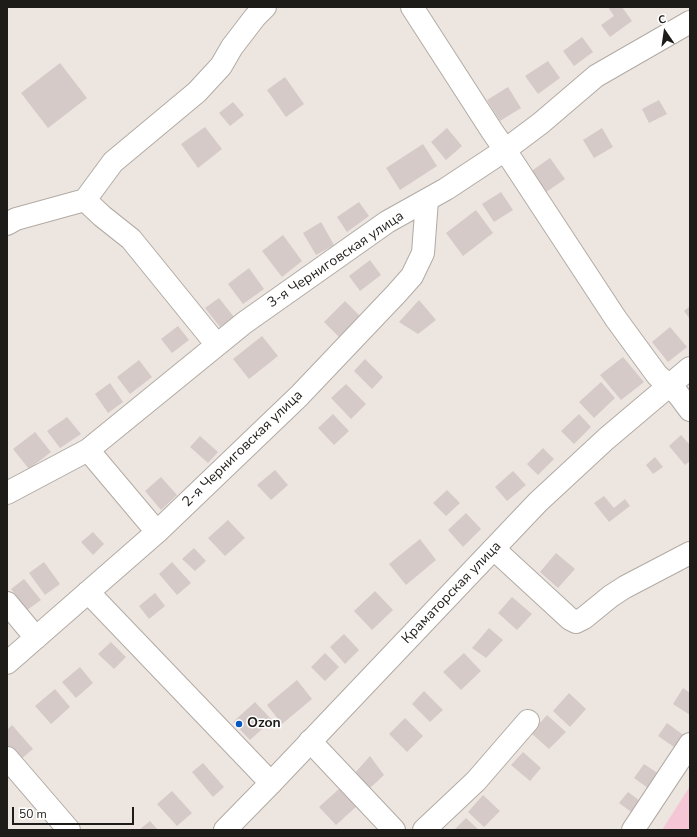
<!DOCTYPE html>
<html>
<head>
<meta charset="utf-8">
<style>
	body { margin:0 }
	#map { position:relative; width:697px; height:837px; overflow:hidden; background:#ede5df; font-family:"Nunito Sans",sans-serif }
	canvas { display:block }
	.frame { position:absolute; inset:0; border:8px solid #1e1c19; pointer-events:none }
	.north { position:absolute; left:645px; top:12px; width:40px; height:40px; -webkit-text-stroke:3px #fff; paint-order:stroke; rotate:347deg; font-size:11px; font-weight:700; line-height:16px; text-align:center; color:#1e1c19 }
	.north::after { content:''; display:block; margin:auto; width:14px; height:18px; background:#1e1c19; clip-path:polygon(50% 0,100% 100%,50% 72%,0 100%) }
	.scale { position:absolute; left:12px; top:807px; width:122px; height:18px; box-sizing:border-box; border:2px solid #1e1c19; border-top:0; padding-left:5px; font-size:12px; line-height:14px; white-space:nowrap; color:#1e1c19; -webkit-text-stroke:3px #fff; paint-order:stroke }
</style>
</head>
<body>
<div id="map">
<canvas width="697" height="837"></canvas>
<div class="frame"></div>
<div class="north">С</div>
<div class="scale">50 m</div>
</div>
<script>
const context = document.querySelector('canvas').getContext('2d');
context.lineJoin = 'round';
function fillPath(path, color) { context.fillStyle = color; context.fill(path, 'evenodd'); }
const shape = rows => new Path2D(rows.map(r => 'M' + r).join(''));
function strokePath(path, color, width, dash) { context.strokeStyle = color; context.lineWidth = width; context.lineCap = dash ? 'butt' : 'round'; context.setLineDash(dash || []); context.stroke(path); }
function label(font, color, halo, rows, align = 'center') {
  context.font = font + ' "Nunito Sans",sans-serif'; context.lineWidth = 3; context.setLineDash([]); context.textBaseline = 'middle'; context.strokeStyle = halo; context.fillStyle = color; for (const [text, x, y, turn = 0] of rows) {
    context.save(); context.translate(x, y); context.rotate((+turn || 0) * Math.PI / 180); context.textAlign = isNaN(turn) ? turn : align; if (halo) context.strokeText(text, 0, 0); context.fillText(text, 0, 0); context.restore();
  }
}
fillPath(shape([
	[690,786,690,830,662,830]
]), '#f5c7d6');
fillPath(shape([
	[608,7,622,7,632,21,610,37,601,25,614,16],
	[582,37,593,52,574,66,563,51],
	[548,61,560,78,538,94,525,76],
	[60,63,87,98,48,128,21,93],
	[285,77,304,104,286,117,267,90],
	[508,87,521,108,500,121,487,100],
	[659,100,667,114,649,123,642,109],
	[233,102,244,115,230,126,219,113],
	[205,127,222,149,198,168,181,144],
	[447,128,462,146,446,160,431,142],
	[602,128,613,147,594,158,583,140],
	[423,144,437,166,400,190,386,168],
	[550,158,565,179,545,193,530,172],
	[501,192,513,210,494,222,482,204],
	[359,202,369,216,347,232,337,217],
	[476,210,493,233,463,256,446,233],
	[321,222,334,245,316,255,303,233],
	[283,235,302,261,282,277,262,251],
	[370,260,381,275,360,291,349,276],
	[249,268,264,289,243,304,228,284],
	[219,298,234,317,220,327,205,308],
	[419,300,436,320,418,334,399,322],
	[345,301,362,318,341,339,324,322],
	[690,306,690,319,684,311],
	[178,326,189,340,172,353,161,339],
	[670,327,687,347,668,362,652,342],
	[262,336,278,356,249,379,233,359],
	[623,357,644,382,621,400,600,375],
	[365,359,383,377,372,389,354,371],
	[139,360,152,377,130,394,117,377],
	[601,382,615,398,594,418,579,402],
	[110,383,123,402,108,413,95,394],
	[346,384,366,404,351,419,331,398],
	[333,414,349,431,334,445,318,428],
	[579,414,591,427,574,444,561,431],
	[67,417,81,434,60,448,47,431],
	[35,432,51,452,29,469,13,449],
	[681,435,690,445,690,461,685,465,669,446],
	[200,436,218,452,208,463,190,447],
	[543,448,554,459,538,475,527,464],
	[655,457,663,467,653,474,646,465],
	[275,470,288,485,271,500,257,485],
	[513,471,526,485,507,501,495,487],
	[161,477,177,495,161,510,145,491],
	[447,490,460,503,446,516,433,503],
	[604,496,614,508,625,499,630,506,609,522,594,503],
	[466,513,481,529,463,547,448,530],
	[228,520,245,538,225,556,208,538],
	[93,532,104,544,93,555,81,542],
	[420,539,436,560,406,585,389,564],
	[194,548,206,561,195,571,182,559],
	[556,553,575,569,558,588,540,572],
	[44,562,60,584,45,595,29,573],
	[172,562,191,583,177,595,159,574],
	[24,579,41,600,27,610,11,589],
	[375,591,393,610,372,630,354,611],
	[155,593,165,606,149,619,139,606],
	[512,597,532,614,517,630,498,613],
	[489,628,503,640,486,658,472,648],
	[344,634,359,650,345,664,330,647],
	[111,642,126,657,114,669,98,654],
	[325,653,339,667,325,681,311,667],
	[464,653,481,671,461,690,443,672],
	[80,667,93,683,76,698,62,682],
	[297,680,312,699,282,724,267,705],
	[683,688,690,693,690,715,673,704],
	[55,689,70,707,51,724,35,706],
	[424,691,443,710,430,722,412,704],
	[569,693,586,709,570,727,553,711],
	[255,702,272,720,250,740,233,722],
	[547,715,566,732,549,749,531,733],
	[405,718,423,736,407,752,389,734],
	[667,723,686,737,677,749,658,736],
	[12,725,33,749,20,760,7,746,7,730],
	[523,752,541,768,530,781,511,765],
	[370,756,384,775,368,790,353,775],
	[203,763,224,787,213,797,192,772],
	[644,764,662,776,652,791,634,778],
	[340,788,357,806,336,825,319,807],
	[172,791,192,813,177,826,157,804],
	[628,792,643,803,634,814,619,803],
	[483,795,500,811,484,827,468,812],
	[466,818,479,830,454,830],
	[150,821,158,830,139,830]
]), '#d5cac8');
const minor = shape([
	[412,7,492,131,505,150,616,319,657,375,678,394,690,410],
	[85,200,102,216,131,239,217,345],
	[7,224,16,219,85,200,113,162,197,92,221,66,232,47,255,17,265,7],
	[88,450,157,532],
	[7,493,88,450,244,323,387,222,446,189,505,150,541,123,596,76,690,22],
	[494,549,570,619,576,622,584,618,611,596,625,587,690,553],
	[88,592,271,783],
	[7,603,36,638],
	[7,663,157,532,299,396,396,294,412,276,423,253,427,200],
	[310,741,394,830],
	[7,758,69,830],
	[424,830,476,781,528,721],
	[633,830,690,744]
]);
const major = shape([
	[225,830,271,783,538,502,606,439,690,368]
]);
strokePath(minor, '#b2aba5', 24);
strokePath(major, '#b2aba5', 24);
strokePath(minor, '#fff', 22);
strokePath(major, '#fff', 22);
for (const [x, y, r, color] of [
	[239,724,4,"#0757c1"]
]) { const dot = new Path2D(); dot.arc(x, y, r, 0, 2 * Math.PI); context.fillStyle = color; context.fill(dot); strokePath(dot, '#fff', 1.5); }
label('14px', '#1e1c19', '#fff', [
	["3-я Черниговская улица",336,260,-34],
	["2-я Черниговская улица",243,449,-44],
	["Краматорская улица",452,593,-46]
]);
label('bold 14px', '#1e1c19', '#fff', [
	["Ozon",247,724]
], 'left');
</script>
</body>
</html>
